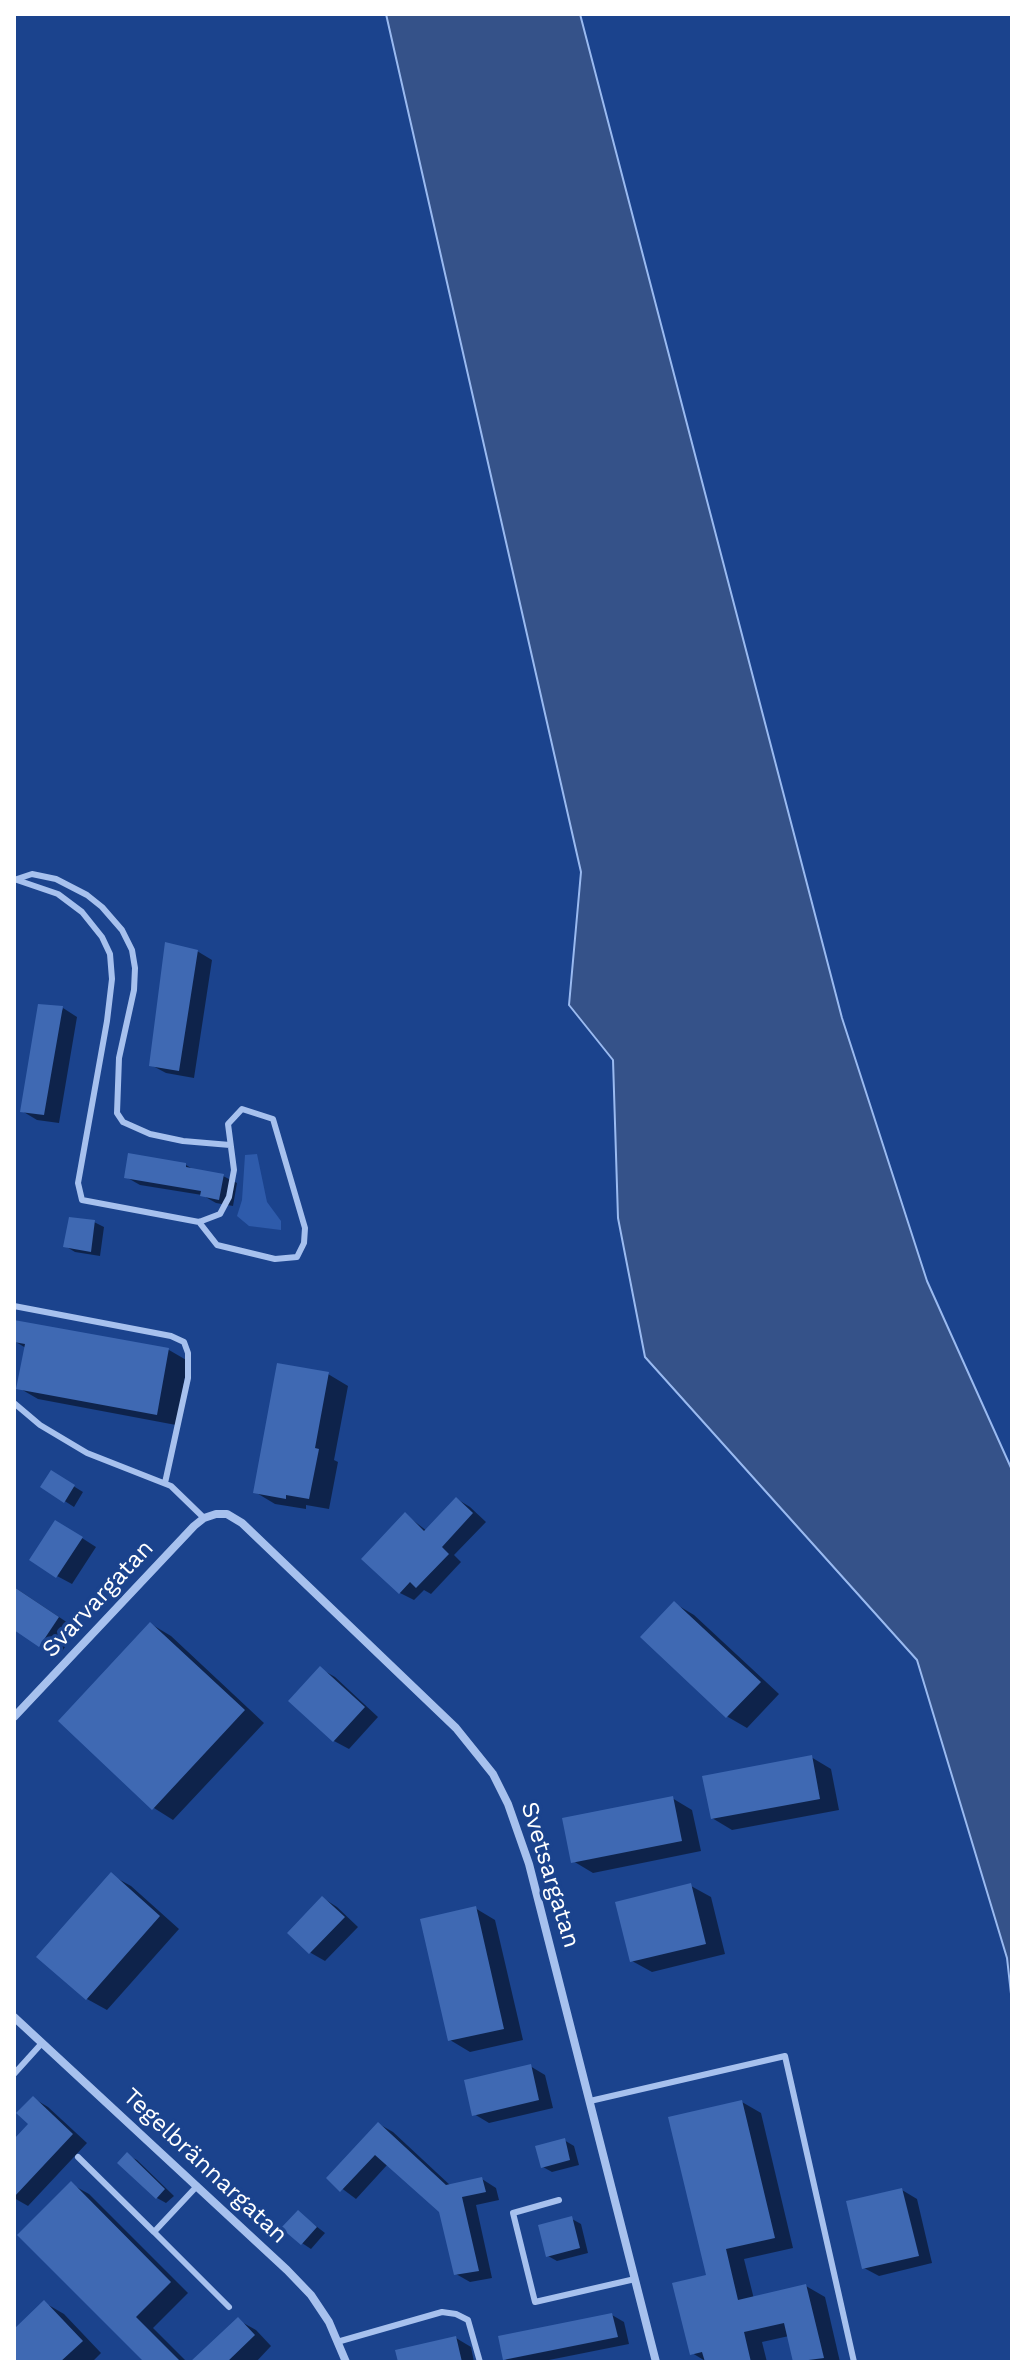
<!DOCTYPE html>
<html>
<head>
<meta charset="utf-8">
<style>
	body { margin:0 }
	#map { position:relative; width:1026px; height:2376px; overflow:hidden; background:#1b438d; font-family:"Work Sans",sans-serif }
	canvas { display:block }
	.frame { position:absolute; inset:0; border:16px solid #fff; pointer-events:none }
</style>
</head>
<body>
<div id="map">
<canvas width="1026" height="2376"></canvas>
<div class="frame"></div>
</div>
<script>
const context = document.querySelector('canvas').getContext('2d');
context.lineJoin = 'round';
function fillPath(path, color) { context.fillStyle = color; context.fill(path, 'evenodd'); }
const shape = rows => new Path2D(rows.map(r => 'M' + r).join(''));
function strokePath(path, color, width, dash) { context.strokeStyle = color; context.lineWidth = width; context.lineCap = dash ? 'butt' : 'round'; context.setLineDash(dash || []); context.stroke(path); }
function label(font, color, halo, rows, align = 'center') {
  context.font = font + ' "Work Sans",sans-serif'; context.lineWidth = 7; context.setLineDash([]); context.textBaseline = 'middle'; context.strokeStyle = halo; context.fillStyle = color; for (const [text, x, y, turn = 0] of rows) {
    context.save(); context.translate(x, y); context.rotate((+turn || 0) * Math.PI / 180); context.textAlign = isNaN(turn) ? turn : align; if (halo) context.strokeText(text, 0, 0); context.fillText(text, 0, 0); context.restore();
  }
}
fillPath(shape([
	[257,1154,267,1202,281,1221,281,1230,249,1226,237,1216,242,1200,245,1155]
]), '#2e5bab');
const water = shape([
	[386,14,580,14,842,1018,927,1281,1012,1470,1012,2003,1007,1958,917,1660,645,1357,618,1218,613,1060,569,1005,581,872,386,14]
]);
fillPath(water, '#355289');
strokePath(water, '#9abaf0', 2);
fillPath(shape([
	[197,951,212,960,194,1078,166,1073,151,1065],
	[63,1008,77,1017,59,1123,37,1120,22,1111],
	[186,1165,196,1171,223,1176,237,1183,233,1206,216,1203,202,1195,140,1185,126,1177],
	[94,1222,104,1227,100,1256,75,1252,65,1246],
	[16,1322,169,1350,188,1361,176,1425,38,1399,19,1388,26,1348,14,1341],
	[328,1374,348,1386,334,1460,338,1462,329,1509,306,1505,306,1509,275,1504,255,1492],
	[52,1473,83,1492,74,1507,43,1487],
	[457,1499,470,1507,486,1522,454,1555,461,1562,431,1594,424,1590,414,1600,400,1593,364,1559,406,1515,427,1531],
	[71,1531,96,1547,72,1584,57,1576],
	[14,1587,77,1629,59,1656,14,1628],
	[674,1603,694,1615,779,1694,747,1728,728,1717,643,1637],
	[151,1624,171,1636,264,1723,173,1820,154,1808],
	[321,1669,335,1677,378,1717,349,1749,334,1741],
	[811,1757,831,1769,839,1810,732,1830,712,1818],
	[672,1798,692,1810,701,1851,593,1873,573,1861],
	[111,1875,131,1886,179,1929,107,2010,87,1999],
	[691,1886,711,1897,725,1954,652,1972,632,1961],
	[323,1898,337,1907,358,1927,325,1961,311,1953,290,1933],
	[475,1908,495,1920,523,2040,470,2052,450,2040],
	[530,2066,545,2075,553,2108,489,2123,474,2114],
	[33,2098,48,2107,87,2143,28,2206,14,2198,14,2142,30,2124],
	[742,2102,761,2113,793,2248,744,2259,754,2299,806,2286,825,2297,840,2362,795,2362,789,2336,762,2342,767,2362,707,2362,692,2353],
	[379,2124,393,2132,451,2186,482,2179,496,2188,499,2200,476,2205,492,2278,470,2282,456,2274,441,2210,388,2164,356,2199,328,2178],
	[564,2140,574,2146,579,2165,552,2172,543,2167],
	[127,2155,137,2160,174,2196,166,2203,157,2198],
	[71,2184,89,2194,188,2293,153,2328,187,2362,146,2362],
	[902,2190,917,2199,932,2263,879,2276,864,2268],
	[298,2212,325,2233,311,2249,302,2243],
	[572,2219,581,2224,588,2253,557,2261,548,2256],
	[45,2303,64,2314,101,2353,92,2362,14,2362,14,2332],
	[612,2315,624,2322,629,2344,539,2362,510,2362,505,2359],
	[238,2320,256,2330,271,2346,256,2362,193,2362],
	[456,2338,471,2347,474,2362,400,2362]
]), '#0007');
fillPath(shape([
	[165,942,198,950,179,1071,149,1066],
	[38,1004,63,1006,44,1115,20,1112],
	[128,1153,186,1163,186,1167,224,1174,219,1200,200,1196,201,1191,124,1178],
	[69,1217,95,1220,91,1252,63,1247],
	[14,1320,169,1348,157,1415,16,1389,25,1344,14,1342],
	[277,1363,329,1372,315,1448,319,1449,309,1499,286,1495,286,1499,253,1493],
	[51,1470,75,1485,64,1503,40,1487],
	[456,1497,473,1513,442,1547,449,1554,416,1588,410,1582,399,1594,361,1559,405,1512,424,1531],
	[55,1520,83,1537,56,1578,29,1560],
	[14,1587,59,1617,39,1647,14,1630],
	[674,1601,761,1682,726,1718,640,1637],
	[150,1622,245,1710,152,1810,58,1721],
	[320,1666,365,1707,333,1742,288,1701],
	[812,1755,820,1799,711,1819,702,1776],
	[673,1796,682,1841,571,1863,562,1818],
	[111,1872,160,1916,86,2000,36,1957],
	[691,1883,706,1944,630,1962,615,1902],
	[322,1896,345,1917,309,1954,287,1933],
	[476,1906,504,2029,448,2041,420,1919],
	[531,2064,539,2100,472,2116,464,2080],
	[33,2096,73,2134,14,2197,14,2139,28,2124,16,2113],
	[742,2100,775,2238,726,2249,738,2300,806,2284,824,2358,793,2362,784,2323,744,2332,751,2362,705,2362,702,2352,690,2355,672,2283,706,2275,668,2117],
	[378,2122,446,2185,482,2177,486,2192,462,2197,479,2271,454,2275,439,2212,375,2155,340,2192,326,2178],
	[565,2138,570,2160,541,2168,535,2146],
	[127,2152,165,2189,156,2199,117,2163],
	[71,2181,171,2282,136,2317,181,2362,144,2362,17,2235],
	[902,2188,919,2256,862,2269,846,2201],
	[298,2210,317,2227,301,2245,281,2228],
	[572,2216,580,2248,546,2257,538,2225],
	[44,2300,83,2341,60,2362,14,2362,14,2329],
	[612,2313,618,2337,503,2360,498,2336],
	[238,2317,255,2335,227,2362,190,2362],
	[456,2336,462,2362,398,2362,395,2350]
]), '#3f69b3');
strokePath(shape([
	[14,879,58,894,82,912,102,937,110,954,112,979,107,1021,78,1183,82,1200,199,1222,220,1214,229,1197,234,1170,228,1124,242,1109,273,1119,305,1228,304,1243,297,1257,275,1259,217,1245,199,1222],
	[17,879,32,874,56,879,87,895,102,907,122,930,132,950,135,968,134,990,119,1058,117,1113,123,1122,150,1134,183,1141,230,1145],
	[14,1306,171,1336,184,1342,188,1353,188,1378,165,1483],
	[14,1403,40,1425,87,1453,171,1486,204,1518],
	[14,2074,42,2043],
	[590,2101,785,2056,854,2362],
	[78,2157,154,2232,197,2186],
	[559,2200,513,2213,535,2302,635,2279],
	[154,2232,229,2307],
	[337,2342,442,2312,456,2314,468,2320,480,2362]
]), '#a7c1ee', 6);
strokePath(shape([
	[14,1717,194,1526,204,1518,216,1514,227,1514,242,1523,456,1728,493,1774,508,1804,529,1864,656,2362],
	[14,2017,287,2270,311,2295,329,2322,346,2362]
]), '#a7c1ee', 8);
label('24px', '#fff', '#1b438d', [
	["Svarvargatan",98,1599,-47],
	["Svetsargatan",550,1875,73],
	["Tegelbrännargatan",205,2166,43]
]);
</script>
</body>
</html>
